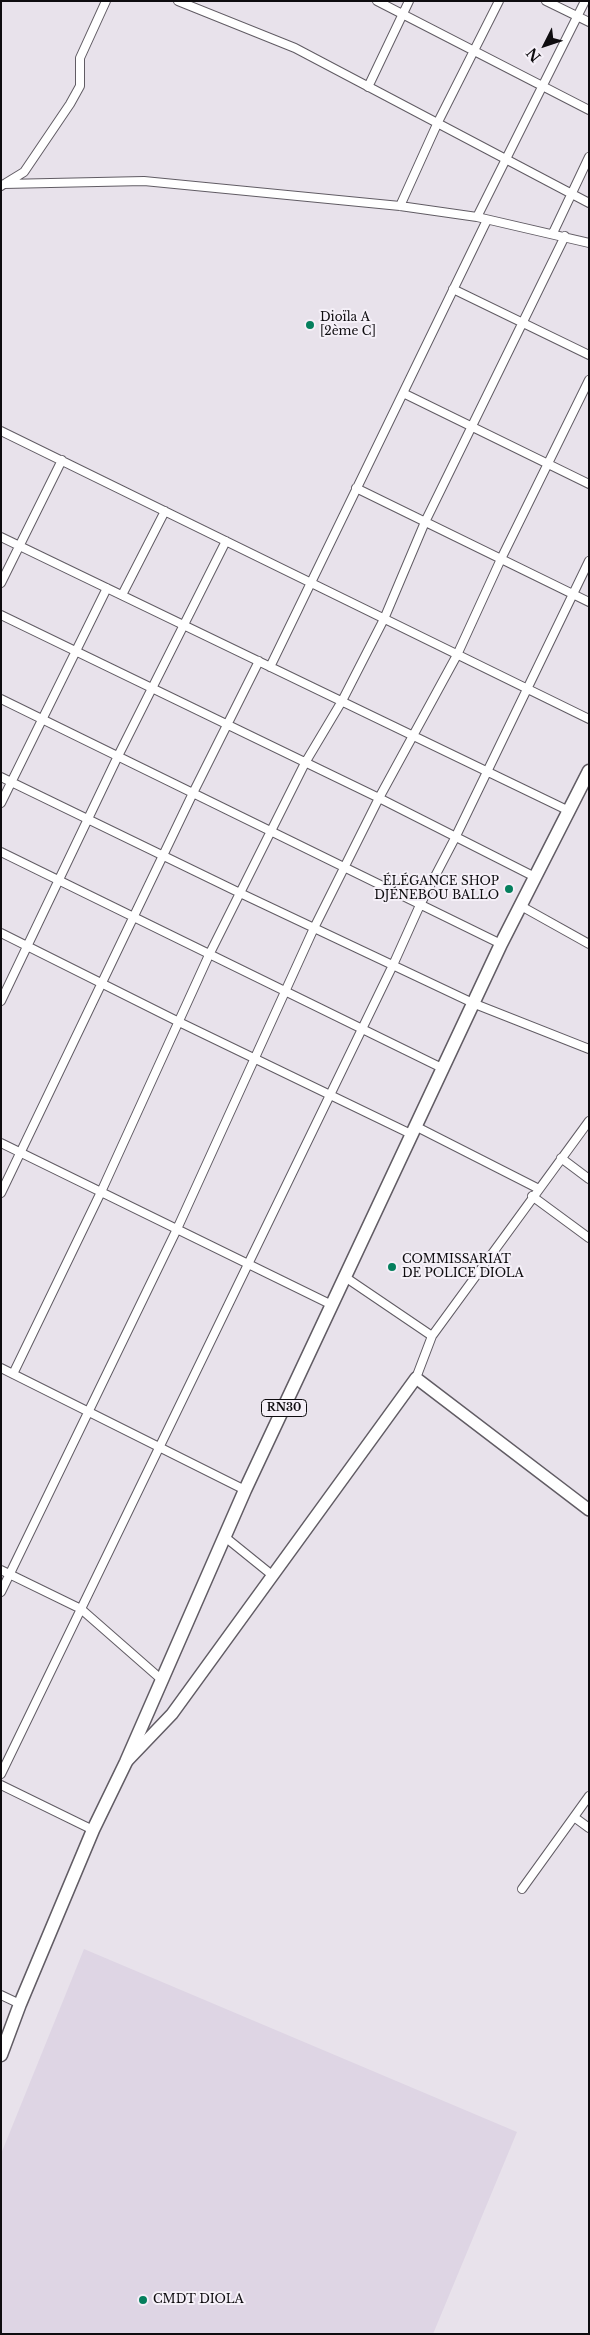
<!DOCTYPE html>
<html>
<head>
<meta charset="utf-8">
<style>
	body { margin:0 }
	#map { position:relative; width:590px; height:2335px; overflow:hidden; background:#e8e2eb; font-family:"Libre Baskerville",serif }
	canvas { display:block }
	.frame { position:absolute; inset:0; border:2px solid #0e0c0f; pointer-events:none }
	.north { position:absolute; left:520px; top:20px; width:50px; height:50px; -webkit-text-stroke:4px #f5f0f8; paint-order:stroke; rotate:229deg; font-size:14px; font-weight:700; line-height:20px; text-align:center; color:#0e0c0f }
	.north::after { content:''; display:block; margin:auto; width:18px; height:22px; background:#0e0c0f; clip-path:polygon(50% 0,100% 100%,50% 72%,0 100%) }
</style>
</head>
<body>
<div id="map">
<canvas width="590" height="2335"></canvas>
<div class="frame"></div>
<div class="north">N</div>
</div>
<script>
const context = document.querySelector('canvas').getContext('2d');
context.lineJoin = 'round';
function fillPath(path, color) { context.fillStyle = color; context.fill(path, 'evenodd'); }
const shape = rows => new Path2D(rows.map(r => 'M' + r).join(''));
function strokePath(path, color, width, dash) { context.strokeStyle = color; context.lineWidth = width; context.lineCap = dash ? 'butt' : 'round'; context.setLineDash(dash || []); context.stroke(path); }
function label(font, color, halo, rows, align = 'center') {
  context.font = font + ' "Libre Baskerville",serif'; context.lineWidth = 4; context.setLineDash([]); context.textBaseline = 'middle'; context.strokeStyle = halo; context.fillStyle = color; for (const [text, x, y, turn = 0] of rows) {
    context.save(); context.translate(x, y); context.rotate((+turn || 0) * Math.PI / 180); context.textAlign = isNaN(turn) ? turn : align; if (halo) context.strokeText(text, 0, 0); context.fillText(text, 0, 0); context.restore();
  }
}
fillPath(shape([
	[84,1949,517,2132,433,2334,1,2334,1,2154]
]), '#ded5e4');
const street = shape([
	[178,1,295,48,589,203],
	[377,1,589,110],
	[546,1,589,22],
	[368,87,409,1],
	[6,183,24,172,70,104,80,86,80,58,106,1],
	[1,186,4,184,144,181,400,206,477,217,589,243],
	[400,206,438,122,499,1],
	[477,217,585,1],
	[553,233,589,157],
	[453,289,589,355],
	[403,393,589,484],
	[1,431,589,719],
	[356,488,589,602],
	[1,537,567,810],
	[1,583,62,460],
	[122,595,165,511],
	[1,615,379,798,535,877],
	[270,667,487,220],
	[1,699,501,944],
	[1,777,240,893,475,1004,589,1049],
	[1,803,107,588],
	[1,852,444,1069],
	[521,906,589,944],
	[1,933,179,1022,413,1135],
	[1,1001,118,756,226,541],
	[417,1127,539,1189],
	[1,1143,332,1305],
	[561,1158,589,1179],
	[1,1193,193,793,259,661],
	[532,1196,589,1238],
	[345,1277,432,1336],
	[1,1368,245,1490],
	[13,1374,101,1192,209,955,305,763,342,701,384,619,425,522,565,236],
	[416,1378,432,1336,589,1121],
	[225,1537,272,1575],
	[1,1570,81,1609,162,1680],
	[1,1592,177,1229,314,928,379,798,457,655,501,559,589,380],
	[1,1774,393,965,420,905,455,838,589,561],
	[1,1785,93,1830],
	[574,1817,589,1828],
	[522,1889,589,1796],
	[1,1995,20,2004]
]);
const secondary = shape([
	[128,1760,172,1714,416,1378,589,1510]
]);
const primary = shape([
	[1,2055,20,2004,93,1830,126,1762,245,1490,501,944,589,771]
]);
strokePath(street, '#615c64', 10);
strokePath(secondary, '#615c64', 14);
strokePath(primary, '#615c64', 15);
strokePath(street, '#fff', 8);
strokePath(secondary, '#fff', 11);
strokePath(primary, '#fff', 12);
for (const [x, y, r, color] of [
	[310,325,5,"#057f5d"],
	[509,889,5,"#057f5d"],
	[392,1267,5,"#057f5d"],
	[143,2300,5,"#057f5d"]
]) { const dot = new Path2D(); dot.arc(x, y, r, 0, 2 * Math.PI); context.fillStyle = color; context.fill(dot); strokePath(dot, '#f5f0f8', 2); }
for (const [x, y, w] of [
	[284,1408,45]
]) { const box = new Path2D(); box.roundRect(x - w / 2, y - 8.5, w, 17, 4); context.fillStyle = '#f5f0f8'; context.fill(box); strokePath(box, '#0e0c0f', 1); }
label('bold 11px', '#0e0c0f', null, [
	["RN30",284,1408]
]);
label('12px', '#0e0c0f', '#f5f0f8', [
	["Dioïla A",320,318],
	["[2ème C]",320,332],
	["ÉLÉGANCE SHOP",499,882,"right"],
	["DJÉNEBOU BALLO",499,896,"right"],
	["COMMISSARIAT",402,1260],
	["DE POLICE DIOLA",402,1274],
	["CMDT DIOLA",153,2300]
], 'left');
</script>
</body>
</html>
